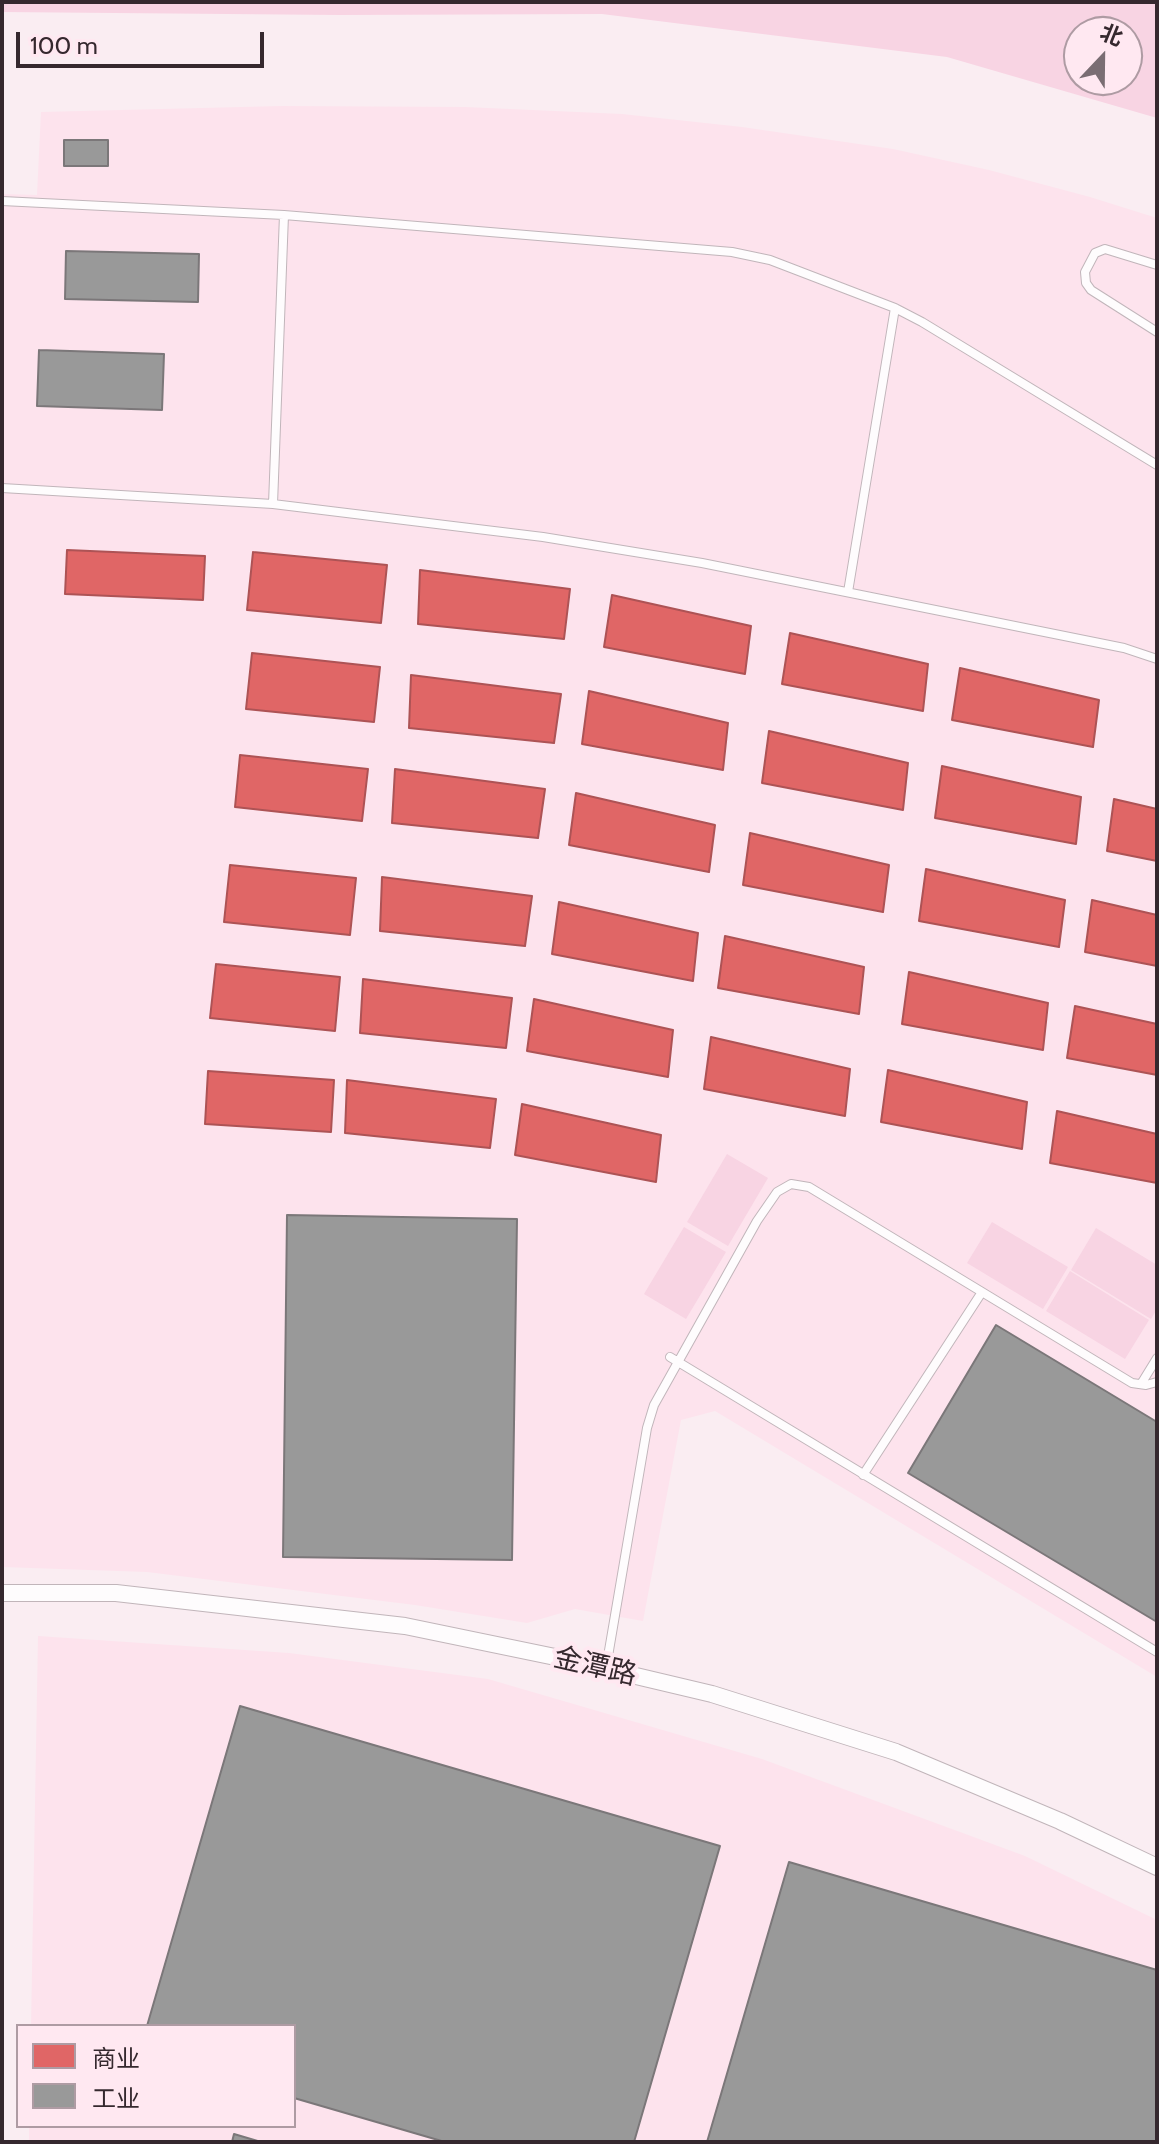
<!DOCTYPE html>
<html>
<head>
<meta charset="utf-8">
<style>
	body { margin:0 }
	#map { position:relative; width:1159px; height:2144px; overflow:hidden; background:#faedf2; font-family:Cabin,"Noto Sans SC",sans-serif }
	canvas { display:block }
	.frame { position:absolute; inset:0; border:4px solid #35282e; pointer-events:none }
	.legend { position:absolute; left:16px; top:2024px; width:280px; height:104px; box-sizing:border-box; background:#ffe8f1; border:2px solid #ae9ba3; margin:0; padding:10px 14px; list-style:none; font-size:24px; color:#35282e }
	.legend li { display:flex; align-items:center; gap:16px; height:40px }
	.legend b { width:40px; border:2px solid #ae9ba3 }
	.north { position:absolute; left:1063px; top:16px; width:80px; height:80px; box-sizing:border-box; background:#ffe8f1; border:2px solid #ae9ba3; border-radius:50%; rotate:22deg; font-size:22px; font-weight:700; line-height:32px; text-align:center; color:#35282e }
	.north::after { content:''; display:block; margin:auto; width:28px; height:36px; background:#7a6d73; clip-path:polygon(50% 0,100% 100%,50% 72%,0 100%) }
	.scale { position:absolute; left:16px; top:32px; width:248px; height:36px; box-sizing:border-box; border:4px solid #35282e; border-top:0; padding-left:10px; font-size:24px; line-height:28px; white-space:nowrap; color:#35282e; -webkit-text-stroke:6px #ffe8f1; paint-order:stroke }
</style>
</head>
<body>
<div id="map">
<canvas width="1159" height="2144"></canvas>
<div class="frame"></div>
<ul class="legend">
<li><b style="height:22px;background:#e06666"></b>商业</li>
<li><b style="height:22px;background:#999"></b>工业</li>
</ul>
<div class="north">北</div>
<div class="scale">100 m</div>
</div>
<script>
const context = document.querySelector('canvas').getContext('2d');
context.lineJoin = 'round';
function fillPath(path, color) { context.fillStyle = color; context.fill(path, 'evenodd'); }
const shape = rows => new Path2D(rows.map(r => 'M' + r).join(''));
function strokePath(path, color, width, dash) { context.strokeStyle = color; context.lineWidth = width; context.lineCap = dash ? 'butt' : 'round'; context.setLineDash(dash || []); context.stroke(path); }
function label(font, color, halo, rows, align = 'center') {
  context.font = font + ' Cabin,"Noto Sans SC",sans-serif'; context.lineWidth = 8; context.setLineDash([]); context.textBaseline = 'middle'; context.strokeStyle = halo; context.fillStyle = color; for (const [text, x, y, turn = 0] of rows) {
    context.save(); context.translate(x, y); context.rotate((+turn || 0) * Math.PI / 180); context.textAlign = isNaN(turn) ? turn : align; if (halo) context.strokeText(text, 0, 0); context.fillText(text, 0, 0); context.restore();
  }
}
fillPath(shape([
	[282,106,465,107,622,114,742,127,893,149,989,170,1090,197,1157,218,1157,1677,715,1411,681,1420,643,1621,575,1609,527,1623,415,1605,147,1572,2,1567,2,194,37,195,41,112],
	[38,1636,289,1653,488,1679,762,1759,1025,1856,1157,1920,1157,2142,29,2142,29,2126,294,2126,294,2026,31,2026]
]), '#fde3ed');
fillPath(shape([
	[2,2,1157,2,1157,118,947,57,602,14,340,15,2,12],
	[1079,32,1127,32,1127,80,1079,80],
	[727,1154,768,1178,728,1246,687,1222],
	[992,1222,1068,1267,1043,1309,967,1263],
	[684,1227,726,1252,686,1319,644,1294],
	[1096,1228,1157,1265,1157,1309,1151,1319,1071,1270],
	[1070,1271,1149,1320,1125,1359,1046,1311]
]), '#f8d4e3');
const shops = shape([
	[67,550,205,556,203,600,65,594,67,550],
	[253,552,387,565,381,623,247,610,253,552],
	[420,570,570,589,564,639,418,624,420,570],
	[612,595,751,626,745,674,604,647,612,595],
	[790,633,928,664,923,711,782,684,790,633],
	[252,653,380,667,374,722,246,709,252,653],
	[960,668,1099,700,1093,747,952,720,960,668],
	[411,675,561,694,554,743,409,728,411,675],
	[589,691,728,723,723,770,582,744,589,691],
	[769,731,908,763,903,810,762,783,769,731],
	[240,755,368,769,362,821,235,807,240,755],
	[942,766,1081,797,1076,844,935,818,942,766],
	[395,769,545,789,538,838,392,823,395,769],
	[576,793,715,825,709,872,569,845,576,793],
	[1114,799,1157,809,1157,861,1107,851,1114,799],
	[750,833,889,865,883,912,743,885,750,833],
	[230,865,356,878,350,935,224,922,230,865],
	[926,869,1065,900,1059,947,919,921,926,869],
	[382,877,532,896,525,946,380,931,382,877],
	[1092,900,1157,915,1157,966,1085,952,1092,900],
	[559,902,698,933,693,981,552,954,559,902],
	[725,936,864,967,859,1014,718,988,725,936],
	[216,964,340,977,335,1031,210,1018,216,964],
	[909,972,1048,1003,1043,1050,902,1024,909,972],
	[363,979,512,998,506,1048,360,1033,363,979],
	[534,999,673,1030,668,1077,527,1051,534,999],
	[1075,1006,1157,1024,1157,1075,1067,1058,1075,1006],
	[711,1037,850,1069,845,1116,704,1089,711,1037],
	[888,1070,1027,1102,1022,1149,881,1122,888,1070],
	[208,1071,334,1080,331,1132,205,1124,208,1071],
	[347,1080,496,1099,490,1148,345,1133,347,1080],
	[522,1104,661,1135,656,1182,515,1155,522,1104],
	[1057,1111,1157,1134,1157,1183,1050,1163,1057,1111]
]);
fillPath(shops, '#e06666');
strokePath(shops, '#ad5355', 2);
const industry = shape([
	[64,140,108,140,108,166,64,166,64,140],
	[66,251,199,254,198,302,65,299,66,251],
	[39,350,164,354,162,410,37,406,39,350],
	[287,1215,517,1219,512,1560,283,1557,287,1215],
	[996,1325,1157,1422,1157,1622,908,1473,996,1325],
	[240,1706,720,1846,634,2142,445,2142,294,2098,294,2026,147,2026,240,1706],
	[789,1862,1157,1970,1157,2142,707,2142,789,1862],
	[234,2134,261,2142,232,2142,234,2134]
]);
fillPath(industry, '#999');
strokePath(industry, '#7b7779', 2);
const lane = shape([
	[2,201,284,215,732,252,770,260,895,308,922,322,1157,465],
	[1157,265,1105,249,1095,253,1085,272,1086,283,1091,290,1157,332],
	[2,488,273,504,543,537,702,563,1124,648,1157,659],
	[273,504,284,215],
	[848,592,895,308],
	[670,1357,1157,1652],
	[1141,1384,1157,1358],
	[863,1475,982,1292],
	[606,1668,647,1428,654,1405,757,1221,777,1192,791,1184,809,1187,1132,1383,1146,1385,1157,1382]
]);
const street = shape([
	[2,1593,116,1593,405,1626,560,1658,712,1694,896,1752,1060,1821,1157,1867]
]);
strokePath(lane, '#c1b5ba', 10);
strokePath(street, '#c1b5ba', 18);
strokePath(lane, '#fefcfd', 8);
strokePath(street, '#fefcfd', 16);
label('28px', '#35282e', '#ffe8f1', [
	["金潭路",595,1667,13]
]);
</script>
</body>
</html>
